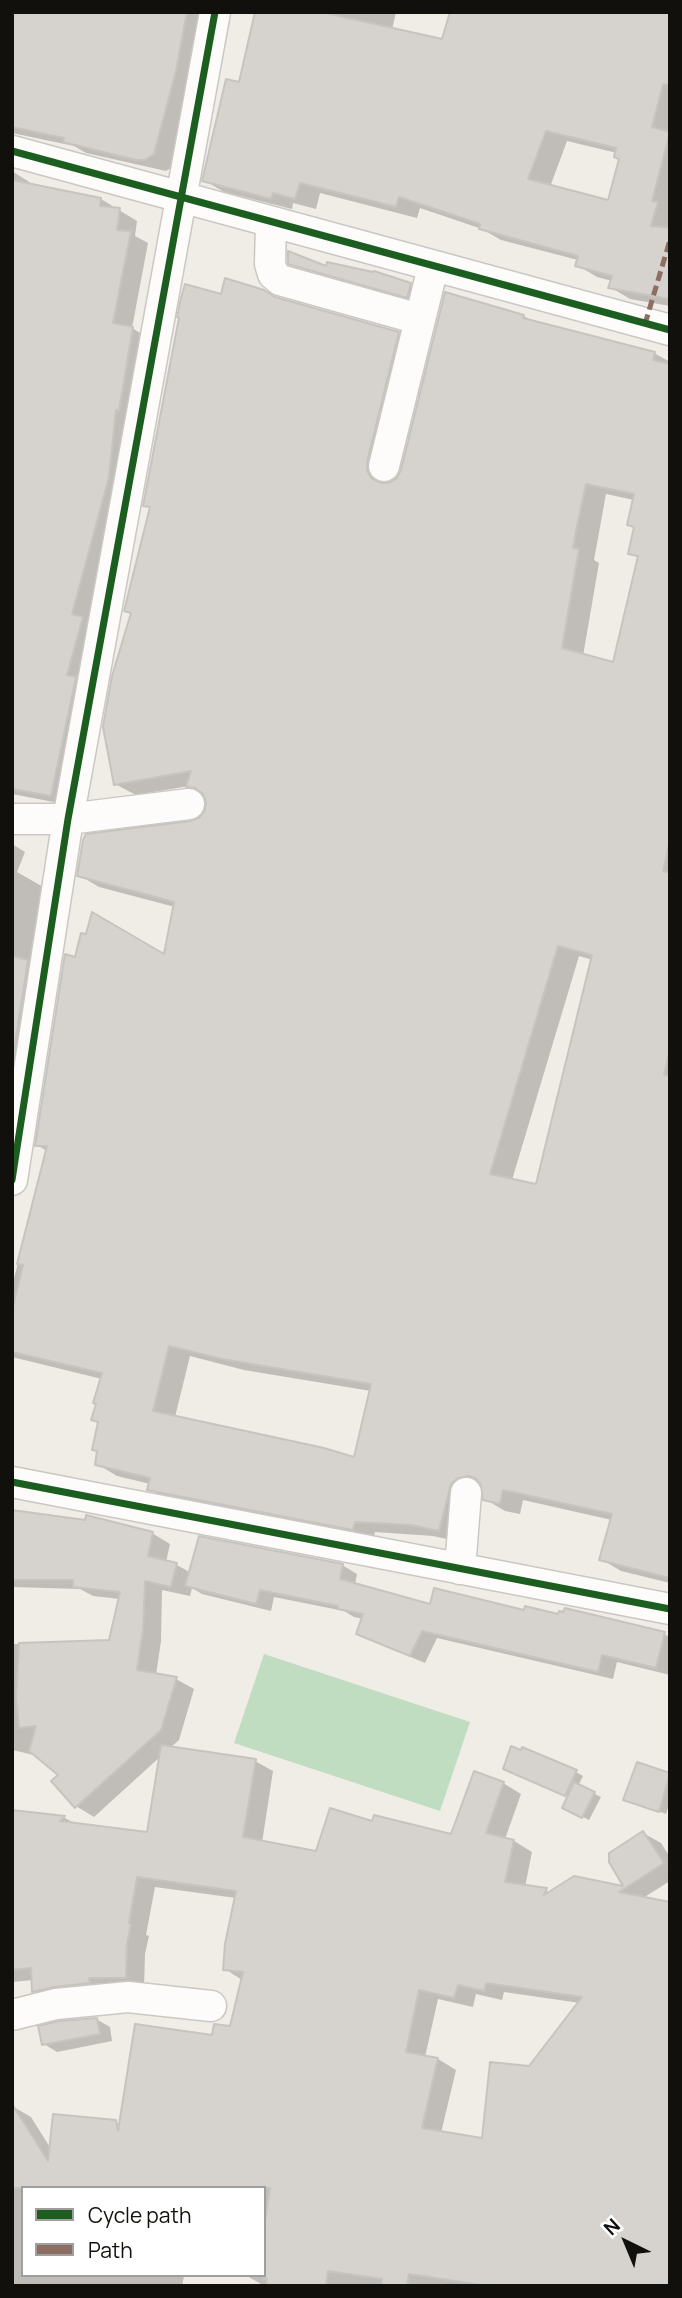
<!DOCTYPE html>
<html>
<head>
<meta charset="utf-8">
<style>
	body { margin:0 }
	#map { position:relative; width:682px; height:2298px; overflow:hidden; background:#f0ece6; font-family:Manrope,sans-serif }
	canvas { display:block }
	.frame { position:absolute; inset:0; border:14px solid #12100c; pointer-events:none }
	.legend { position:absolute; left:21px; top:2186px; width:245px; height:91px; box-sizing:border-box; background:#fff; border:2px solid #a09f9e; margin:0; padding:9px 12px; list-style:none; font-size:21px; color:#12100c }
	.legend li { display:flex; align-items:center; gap:14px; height:35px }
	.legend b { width:35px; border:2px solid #a09f9e }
	.north { position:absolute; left:591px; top:2207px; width:70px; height:70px; -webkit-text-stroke:5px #fff; paint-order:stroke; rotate:317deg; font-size:19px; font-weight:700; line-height:28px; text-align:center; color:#12100c }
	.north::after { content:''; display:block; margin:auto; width:24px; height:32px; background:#12100c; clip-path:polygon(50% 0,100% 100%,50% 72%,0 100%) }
</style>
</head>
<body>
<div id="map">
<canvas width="682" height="2298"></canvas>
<div class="frame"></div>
<ul class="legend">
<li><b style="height:9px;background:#1b5e20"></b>Cycle path</li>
<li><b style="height:9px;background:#8d6e63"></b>Path</li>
</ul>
<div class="north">N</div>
</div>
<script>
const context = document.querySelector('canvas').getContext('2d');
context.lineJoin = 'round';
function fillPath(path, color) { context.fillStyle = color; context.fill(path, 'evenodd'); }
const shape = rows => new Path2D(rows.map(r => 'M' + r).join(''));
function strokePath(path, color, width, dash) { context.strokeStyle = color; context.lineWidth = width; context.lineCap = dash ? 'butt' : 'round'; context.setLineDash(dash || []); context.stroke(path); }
fillPath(shape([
	[264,1654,470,1722,440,1811,234,1743]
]), '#c1ddc1');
fillPath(shape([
	[12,12,210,12,175,166,166,171,86,153,74,146,12,133],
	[256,12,396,12,392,30,444,41,670,12,670,306,630,299,610,287,612,281,597,277,577,265,578,260,501,240,482,229,420,208,417,218,320,193,316,209,293,203,292,209,224,192,204,180,240,84],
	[567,141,617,153,621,159,609,202,550,187],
	[12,171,37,187,101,199,137,221,135,236,148,243,132,328,150,339,69,805,12,794],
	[290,263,328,268,410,285,417,289,415,300,297,267],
	[446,294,524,316,534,322,654,353,670,362,670,1583,621,1571,601,1559,612,1520,523,1500,520,1514,505,1511,485,1499,483,1488,479,1488,460,1542,433,1536,375,1532,373,1541,170,1501,149,1489,150,1484,117,1476,97,1464,99,1452,94,1449,100,1423,102,1379,12,1357,12,1286,47,1151,37,1145,76,959,165,957,175,907,99,887,79,875,201,819,207,811,206,796,189,786,136,795,115,784,133,614,152,509,145,505,222,296,278,299,398,333,419,345,387,474,387,486,397,480,403,471],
	[606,494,634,500,629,524,635,528,630,553,639,558,614,664,583,656,599,563,594,560],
	[579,956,593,960,538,1186,512,1180],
	[190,1356,244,1370,371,1391,355,1459,175,1417],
	[12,844,25,852,17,872,52,892,12,1191],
	[12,1511,152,1533,170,1544,166,1562,177,1565,191,1573,342,1565,357,1574,355,1585,432,1606,525,1612,664,1634,670,1637,670,1675,617,1662,613,1679,437,1638,425,1663,373,1641,358,1633,363,1619,354,1617,344,1611,274,1597,271,1611,202,1594,192,1588,190,1596,162,1590,161,1641,156,1675,176,1679,194,1689,179,1740,170,1748,255,1761,273,1771,262,1843,317,1853,373,1823,452,1836,503,1783,521,1794,505,1839,514,1841,532,1852,525,1887,551,1892,574,1878,627,1888,610,1861,643,1833,661,1843,670,1857,670,1881,643,1898,670,1904,670,2286,261,2284,245,2275,264,2275,264,2188,23,2188,23,2275,188,2275,184,2276,182,2286,12,2286,12,2106,31,2117,51,2149,115,2122,121,2125,213,2037,231,2028,242,1980,225,1969,236,1898,155,1887,146,1935,149,1936,145,1954,144,1987,52,2001,34,1991,33,1980,12,1982,12,1812,65,1818,76,1824,148,1834,161,1756,94,1817,76,1806,60,1775,38,1756,12,1750,12,1644,110,1642,120,1599,93,1596,80,1589,12,1587],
	[504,1992,580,2003,530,2068,483,2141,441,2133,456,2070,438,2059,425,2057,438,1999,473,2007,476,1994,502,2000],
	[638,1764,670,1775,670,1802,666,1814,625,1799],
	[512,1772,576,1772,583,1776,578,1786,601,1797,589,1820,571,1811,569,1797],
	[96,2019,110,2027,112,2041,57,2052,44,2044]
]), '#0003');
const building = shape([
	[12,12,187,12,176,71,154,154,145,160,136,160,63,142,64,138,12,127,12,12],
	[255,12,321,12,442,39,450,12,670,12,670,85,663,84,652,127,670,132,652,201,658,202,651,226,670,228,670,299,608,288,612,276,575,266,578,256,479,229,480,224,399,197,396,207,300,183,295,199,273,193,271,199,202,181,226,79,239,82,255,12],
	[546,131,616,148,614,157,619,159,608,200,528,179,546,131],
	[12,180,101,198,100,206,120,208,117,230,131,231,113,323,133,327,119,411,116,410,109,477,72,614,83,617,67,675,76,677,51,796,12,789,12,180],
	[288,251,326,266,327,262,373,272,374,271,411,283,407,298,288,264,288,251],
	[225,278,264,290,275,297,399,332,367,462,367,470,371,478,381,483,388,483,396,479,401,470,445,292,524,315,523,318,655,352,653,360,670,364,670,840,663,871,670,873,670,1049,664,1075,670,1076,670,1578,599,1560,612,1514,503,1490,500,1504,483,1500,481,1485,475,1478,468,1476,458,1478,451,1484,439,1531,411,1525,355,1522,353,1530,147,1490,150,1478,95,1465,97,1451,92,1450,98,1422,91,1420,96,1404,93,1403,102,1373,12,1352,12,1311,23,1265,17,1264,47,1146,35,1146,65,954,75,957,81,933,86,934,92,912,164,954,174,902,77,876,83,840,86,834,191,821,200,817,205,810,206,801,202,793,195,788,186,787,191,771,114,785,103,727,112,676,131,613,124,611,150,507,143,506,179,318,177,317,181,298,185,284,221,294,225,278],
	[586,484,634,494,627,525,634,527,628,554,638,556,613,662,562,648,579,549,573,548,576,531,586,484],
	[558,946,592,955,536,1184,490,1174,558,946],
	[169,1346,222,1359,371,1384,354,1457,324,1448,153,1411,169,1346],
	[12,956,28,960,12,1064,12,956],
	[12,1510,85,1520,86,1515,153,1532,148,1556,177,1563,171,1587,145,1581,143,1630,137,1670,177,1677,161,1730,75,1808,51,1781,58,1775,29,1751,36,1726,19,1728,16,1697,19,1643,109,1640,120,1592,73,1587,73,1580,12,1580,12,1510],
	[199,1536,343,1564,340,1579,430,1604,434,1588,524,1610,525,1606,558,1614,559,1611,563,1612,565,1608,665,1632,656,1668,602,1655,598,1672,422,1631,410,1656,356,1634,363,1614,338,1609,338,1606,260,1590,256,1604,185,1586,199,1536],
	[161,1745,256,1759,243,1837,316,1851,330,1808,372,1821,374,1815,451,1834,474,1771,504,1782,486,1833,514,1840,505,1882,547,1888,544,1895,574,1876,623,1886,609,1862,609,1853,643,1831,664,1863,619,1892,670,1902,670,2275,668,2286,488,2286,409,2274,407,2286,381,2286,382,2279,328,2271,326,2286,266,2286,267,2279,264,2279,264,2227,270,2188,12,2188,12,2104,48,2161,53,2114,116,2120,118,2131,135,2024,212,2035,214,2024,230,2026,243,1972,223,1970,225,1944,236,1891,137,1877,129,1923,131,1924,127,1943,126,1978,89,1978,90,1983,54,1987,32,1992,31,1968,12,1970,12,1810,65,1816,60,1821,147,1832,161,1745],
	[486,1983,582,1997,529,2066,490,2062,482,2138,422,2128,438,2058,406,2052,419,1990,454,1998,458,1985,484,1991,486,1983],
	[511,1746,521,1750,522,1747,577,1770,565,1796,503,1769,511,1746],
	[637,1762,670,1773,659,1812,623,1800,637,1762],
	[574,1782,595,1792,582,1818,562,1808,574,1782],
	[97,2018,100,2034,42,2045,38,2026,59,2021,97,2018]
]);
fillPath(building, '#d6d3ce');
strokePath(building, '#c7c4c0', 2);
const minor = shape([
	[12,151,670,330],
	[271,223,270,264,273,274,280,280,419,319],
	[384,466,433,267],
	[12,819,68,819,189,804],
	[12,1180,68,819,215,12],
	[12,1482,670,1609],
	[460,1569,466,1493],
	[12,2015,56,2004,128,1997,211,2006]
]);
strokePath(minor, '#cbc8c4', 33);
strokePath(minor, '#fdfcfb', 30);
strokePath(shape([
	[645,324,670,240]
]), '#8d6e63', 5, [10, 5]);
strokePath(shape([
	[12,151,670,330],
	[12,1180,68,819,215,12],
	[12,1482,670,1609]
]), '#1b5e20', 7);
</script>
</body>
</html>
